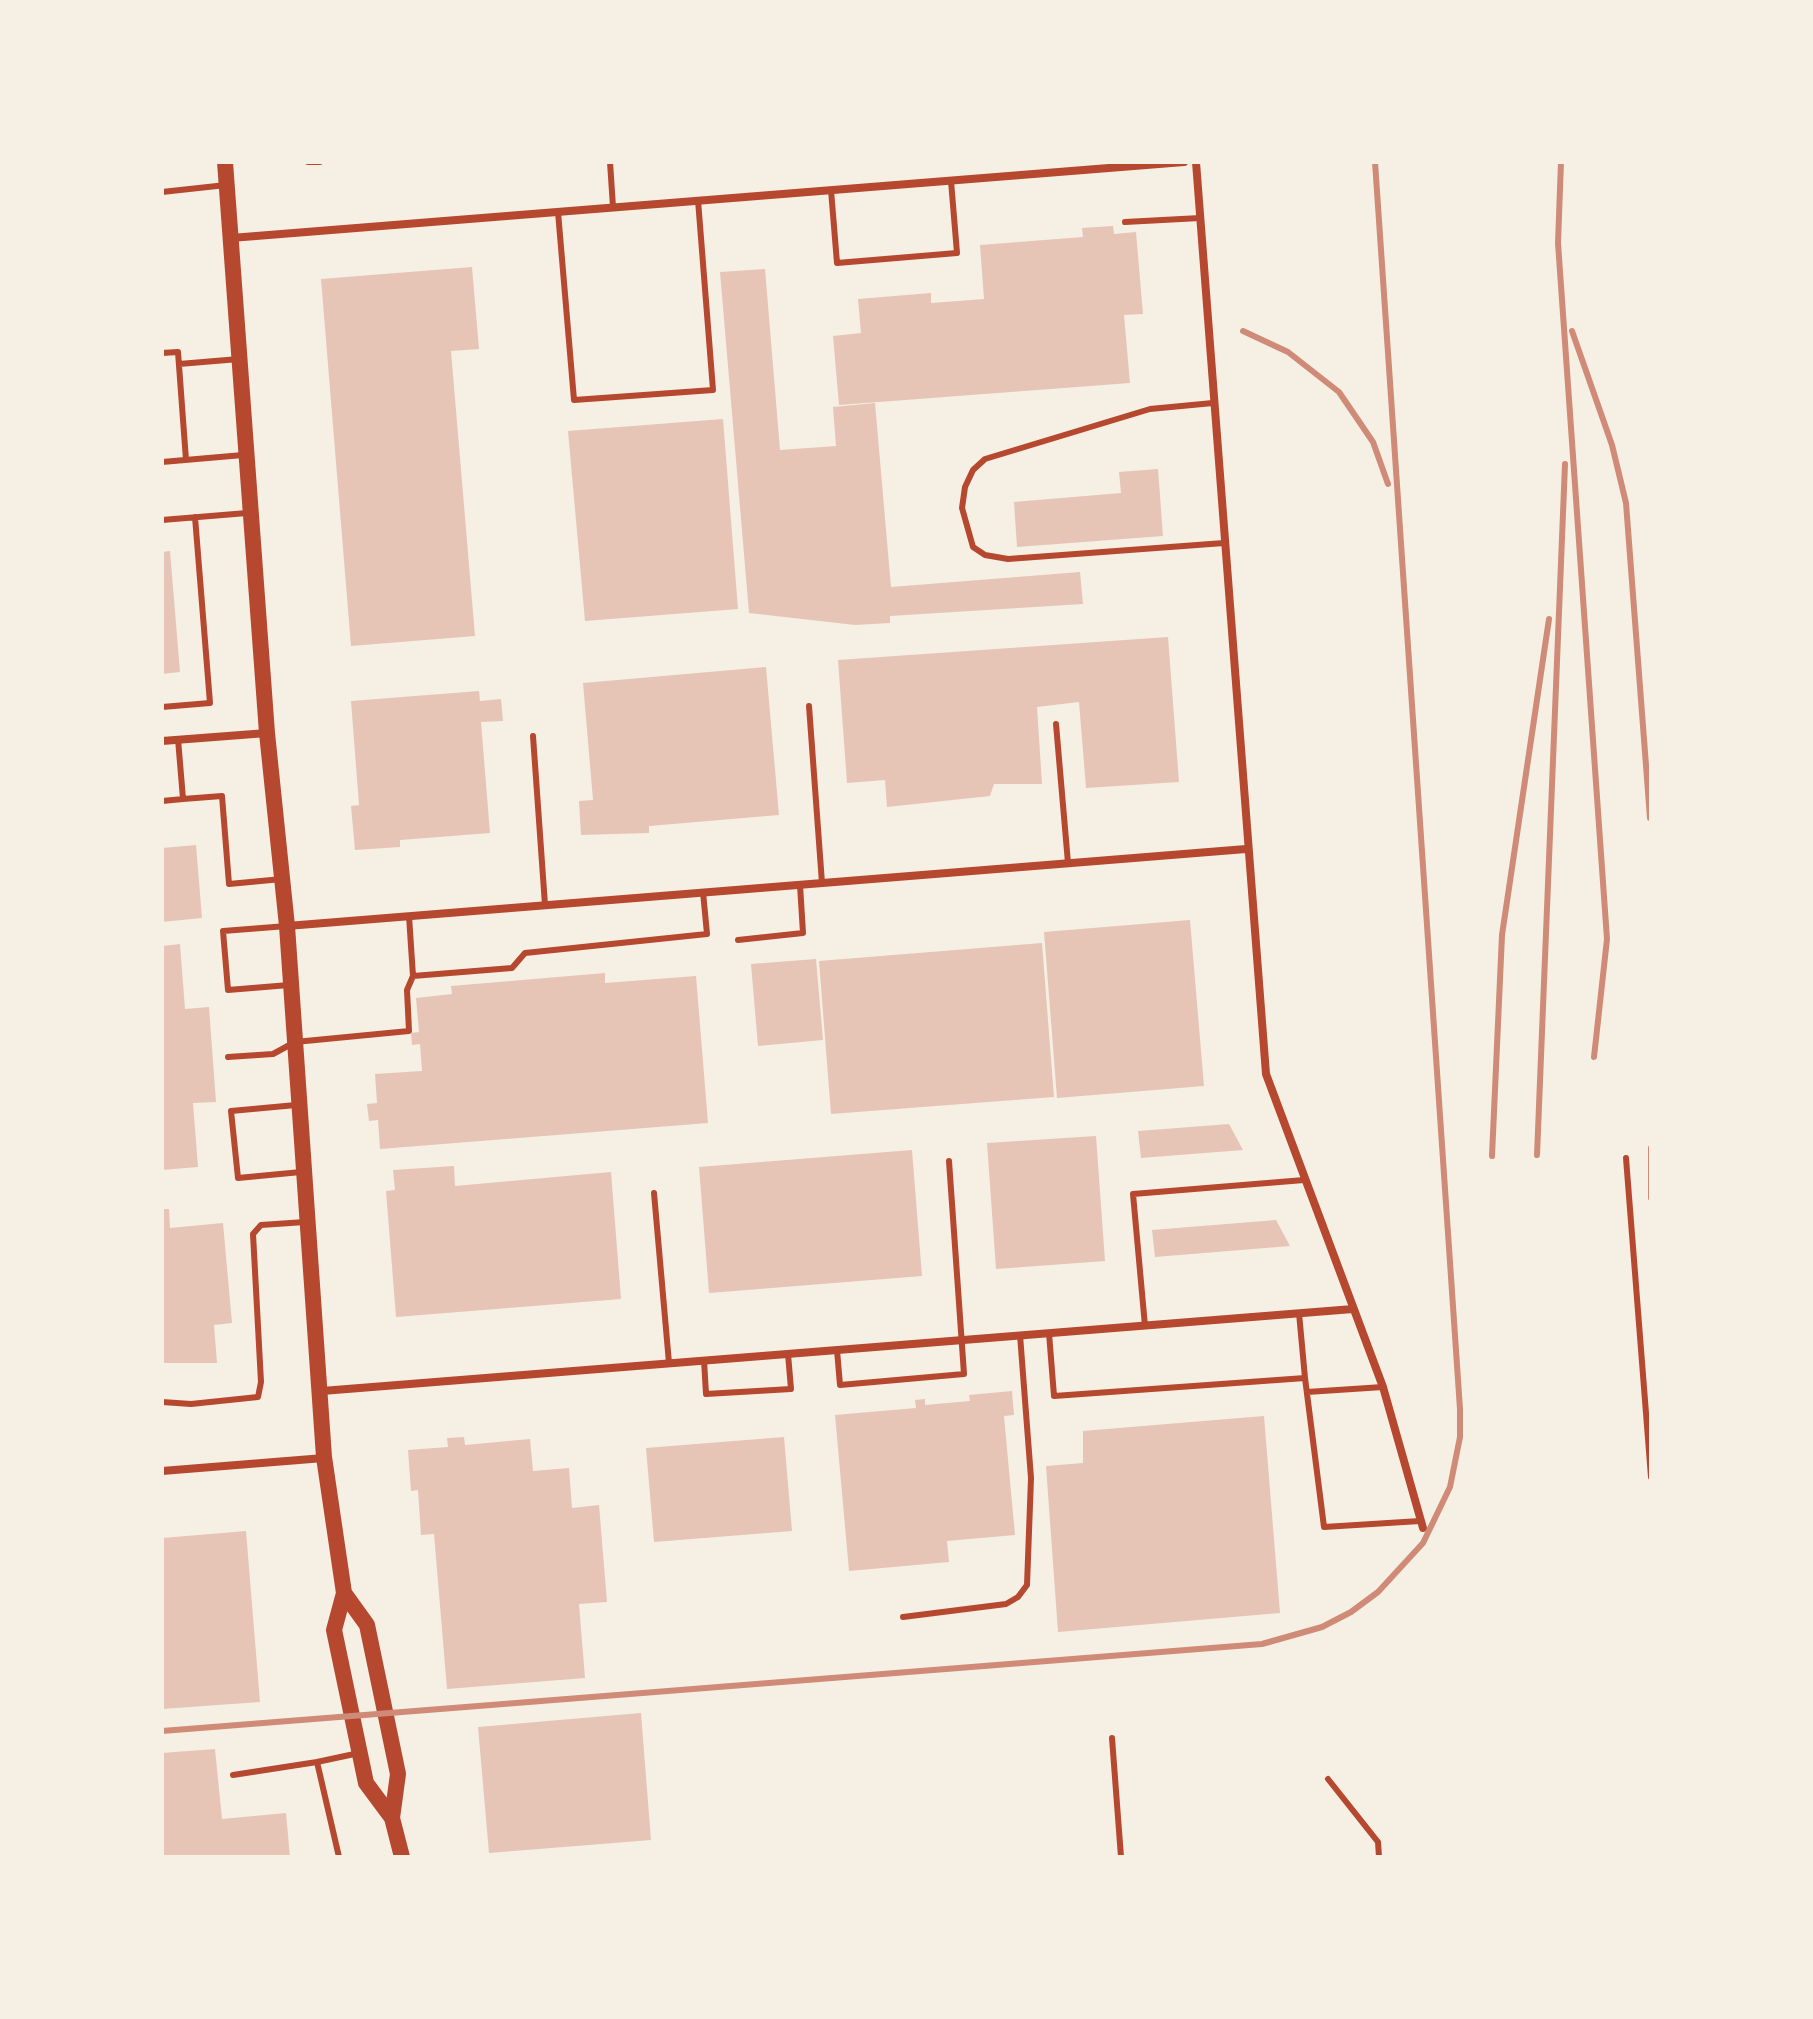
<!DOCTYPE html>
<html>
<head>
<meta charset="utf-8">
<style>
	body { margin:0 }
	#map { position:relative; width:1813px; height:2019px; overflow:hidden; background:#f6efe4; font-family:Montserrat,sans-serif }
	canvas { display:block }
	.frame { position:absolute; inset:0; border:164px solid #f6efe4; pointer-events:none }
</style>
</head>
<body>
<div id="map">
<canvas width="1813" height="2019"></canvas>
<div class="frame"></div>
</div>
<script>
const context = document.querySelector('canvas').getContext('2d');
context.lineJoin = 'round';
function fillPath(path, color) { context.fillStyle = color; context.fill(path, 'evenodd'); }
const shape = rows => new Path2D(rows.map(r => 'M' + r).join(''));
function strokePath(path, color, width, dash) { context.strokeStyle = color; context.lineWidth = width; context.lineCap = dash ? 'butt' : 'round'; context.setLineDash(dash || []); context.stroke(path); }
fillPath(shape([
	[1113,226,1114,234,1136,232,1143,314,1124,315,1130,383,839,405,833,336,861,333,858,299,931,293,931,303,984,299,980,245,1083,237,1082,228],
	[472,267,479,349,451,351,475,636,351,646,321,279],
	[765,269,780,450,836,446,833,407,875,403,891,587,1080,572,1083,604,890,616,890,623,855,625,749,613,720,272],
	[723,419,738,609,585,621,568,431],
	[1158,469,1163,536,1017,547,1014,502,1121,493,1119,472],
	[170,551,180,672,162,674,162,552],
	[1168,637,1179,782,1086,788,1079,702,1037,707,1042,784,994,784,990,796,887,807,885,780,847,783,838,660],
	[766,667,779,815,649,826,649,833,581,835,579,801,593,800,583,683],
	[479,691,480,701,501,699,503,721,481,722,490,833,400,840,400,847,355,850,351,806,359,805,351,701],
	[196,845,202,918,162,922,162,848],
	[1190,920,1204,1086,1057,1098,1044,932],
	[1042,943,1054,1097,831,1114,819,961],
	[180,944,185,1009,209,1007,216,1102,193,1103,198,1167,162,1170,162,946],
	[816,959,823,1040,758,1046,751,964],
	[605,973,605,983,696,976,708,1123,380,1149,378,1120,369,1121,367,1104,377,1103,375,1074,422,1071,420,1044,412,1045,411,1033,419,1032,416,998,452,994,451,986],
	[1229,1124,1243,1150,1141,1158,1138,1131],
	[1096,1136,1105,1261,996,1269,987,1143],
	[912,1150,922,1276,709,1293,699,1167],
	[454,1166,455,1186,611,1172,621,1299,396,1317,386,1191,395,1190,393,1170],
	[162,1209,169,1209,170,1228,223,1223,232,1323,214,1325,217,1363,162,1363],
	[1276,1220,1290,1246,1155,1257,1152,1230],
	[1012,1391,1014,1415,1004,1416,1015,1535,947,1541,949,1562,849,1571,835,1415,916,1408,915,1400,925,1399,925,1405,970,1401,969,1395],
	[1264,1416,1280,1613,1058,1632,1046,1466,1083,1463,1083,1431],
	[464,1437,465,1445,530,1439,533,1471,569,1468,572,1508,599,1505,607,1602,579,1604,585,1678,447,1689,434,1534,421,1535,418,1490,411,1491,408,1450,448,1447,447,1438],
	[784,1437,792,1531,654,1542,646,1448],
	[246,1531,260,1702,162,1709,162,1538],
	[641,1713,651,1840,489,1853,478,1727],
	[215,1749,222,1819,286,1813,290,1857,162,1857,162,1753]
]), '#e6c5b7');
strokePath(shape([
	[308,162,320,162],
	[610,162,613,207],
	[831,190,837,263,957,253,951,181],
	[162,192,226,185],
	[558,212,574,400,713,390,698,200],
	[1125,222,1200,218],
	[162,353,178,352,186,460],
	[179,364,239,359],
	[1213,403,1150,409,985,459,973,470,965,487,962,508,973,547,985,555,1008,559,1224,543],
	[162,462,243,455],
	[162,520,247,513],
	[809,706,822,883],
	[162,707,210,703,195,517],
	[1056,724,1068,863],
	[533,736,545,905],
	[183,799,222,796,229,884,282,879],
	[162,801,183,799,178,739],
	[409,916,413,976,512,968,525,953,707,934,703,892],
	[287,926,223,931,228,990,289,985],
	[738,940,803,933,800,885],
	[228,1057,273,1054,295,1042,409,1031,407,990,413,976],
	[296,1105,231,1111,238,1178,301,1172],
	[1626,1158,1651,1477],
	[654,1193,669,1363],
	[1145,1326,1133,1194,1304,1180],
	[1049,1333,1054,1396,1305,1378,1299,1313],
	[837,1350,840,1385,964,1374,949,1161],
	[704,1360,706,1394,791,1389,788,1354],
	[1305,1378,1324,1527,1420,1521],
	[1307,1392,1383,1387],
	[162,1402,191,1404,258,1397,261,1382,253,1234,261,1225,305,1222],
	[903,1617,1006,1604,1018,1597,1027,1585,1031,1478,1020,1335],
	[1112,1738,1121,1857],
	[233,1775,317,1762],
	[1328,1779,1378,1842,1379,1857],
	[339,1857,317,1762,359,1753]
]), '#b5482f', 6);
strokePath(shape([
	[1196,162,1266,1074,1383,1387,1423,1528],
	[231,238,1184,162],
	[162,741,267,733],
	[287,926,1246,849],
	[322,1391,1353,1309],
	[162,1471,324,1458]
]), '#b5482f', 8);
strokePath(shape([
	[225,162,267,733,287,926,324,1457,344,1593,334,1630,366,1783,392,1818],
	[344,1593,367,1625,398,1774,392,1818,402,1857]
]), '#b5482f', 16);
strokePath(shape([
	[1561,162,1558,243,1607,939,1594,1057],
	[1243,331,1288,352,1339,392,1373,442,1388,484],
	[1572,331,1612,445,1626,503,1650,818],
	[1651,1148,1651,1198],
	[1537,1155,1565,464],
	[1492,1156,1502,935,1549,619],
	[162,1731,1262,1644,1322,1627,1351,1612,1378,1592,1423,1543,1450,1487,1460,1437,1460,1409,1375,162]
]), '#cf8b77', 6);
</script>
</body>
</html>
